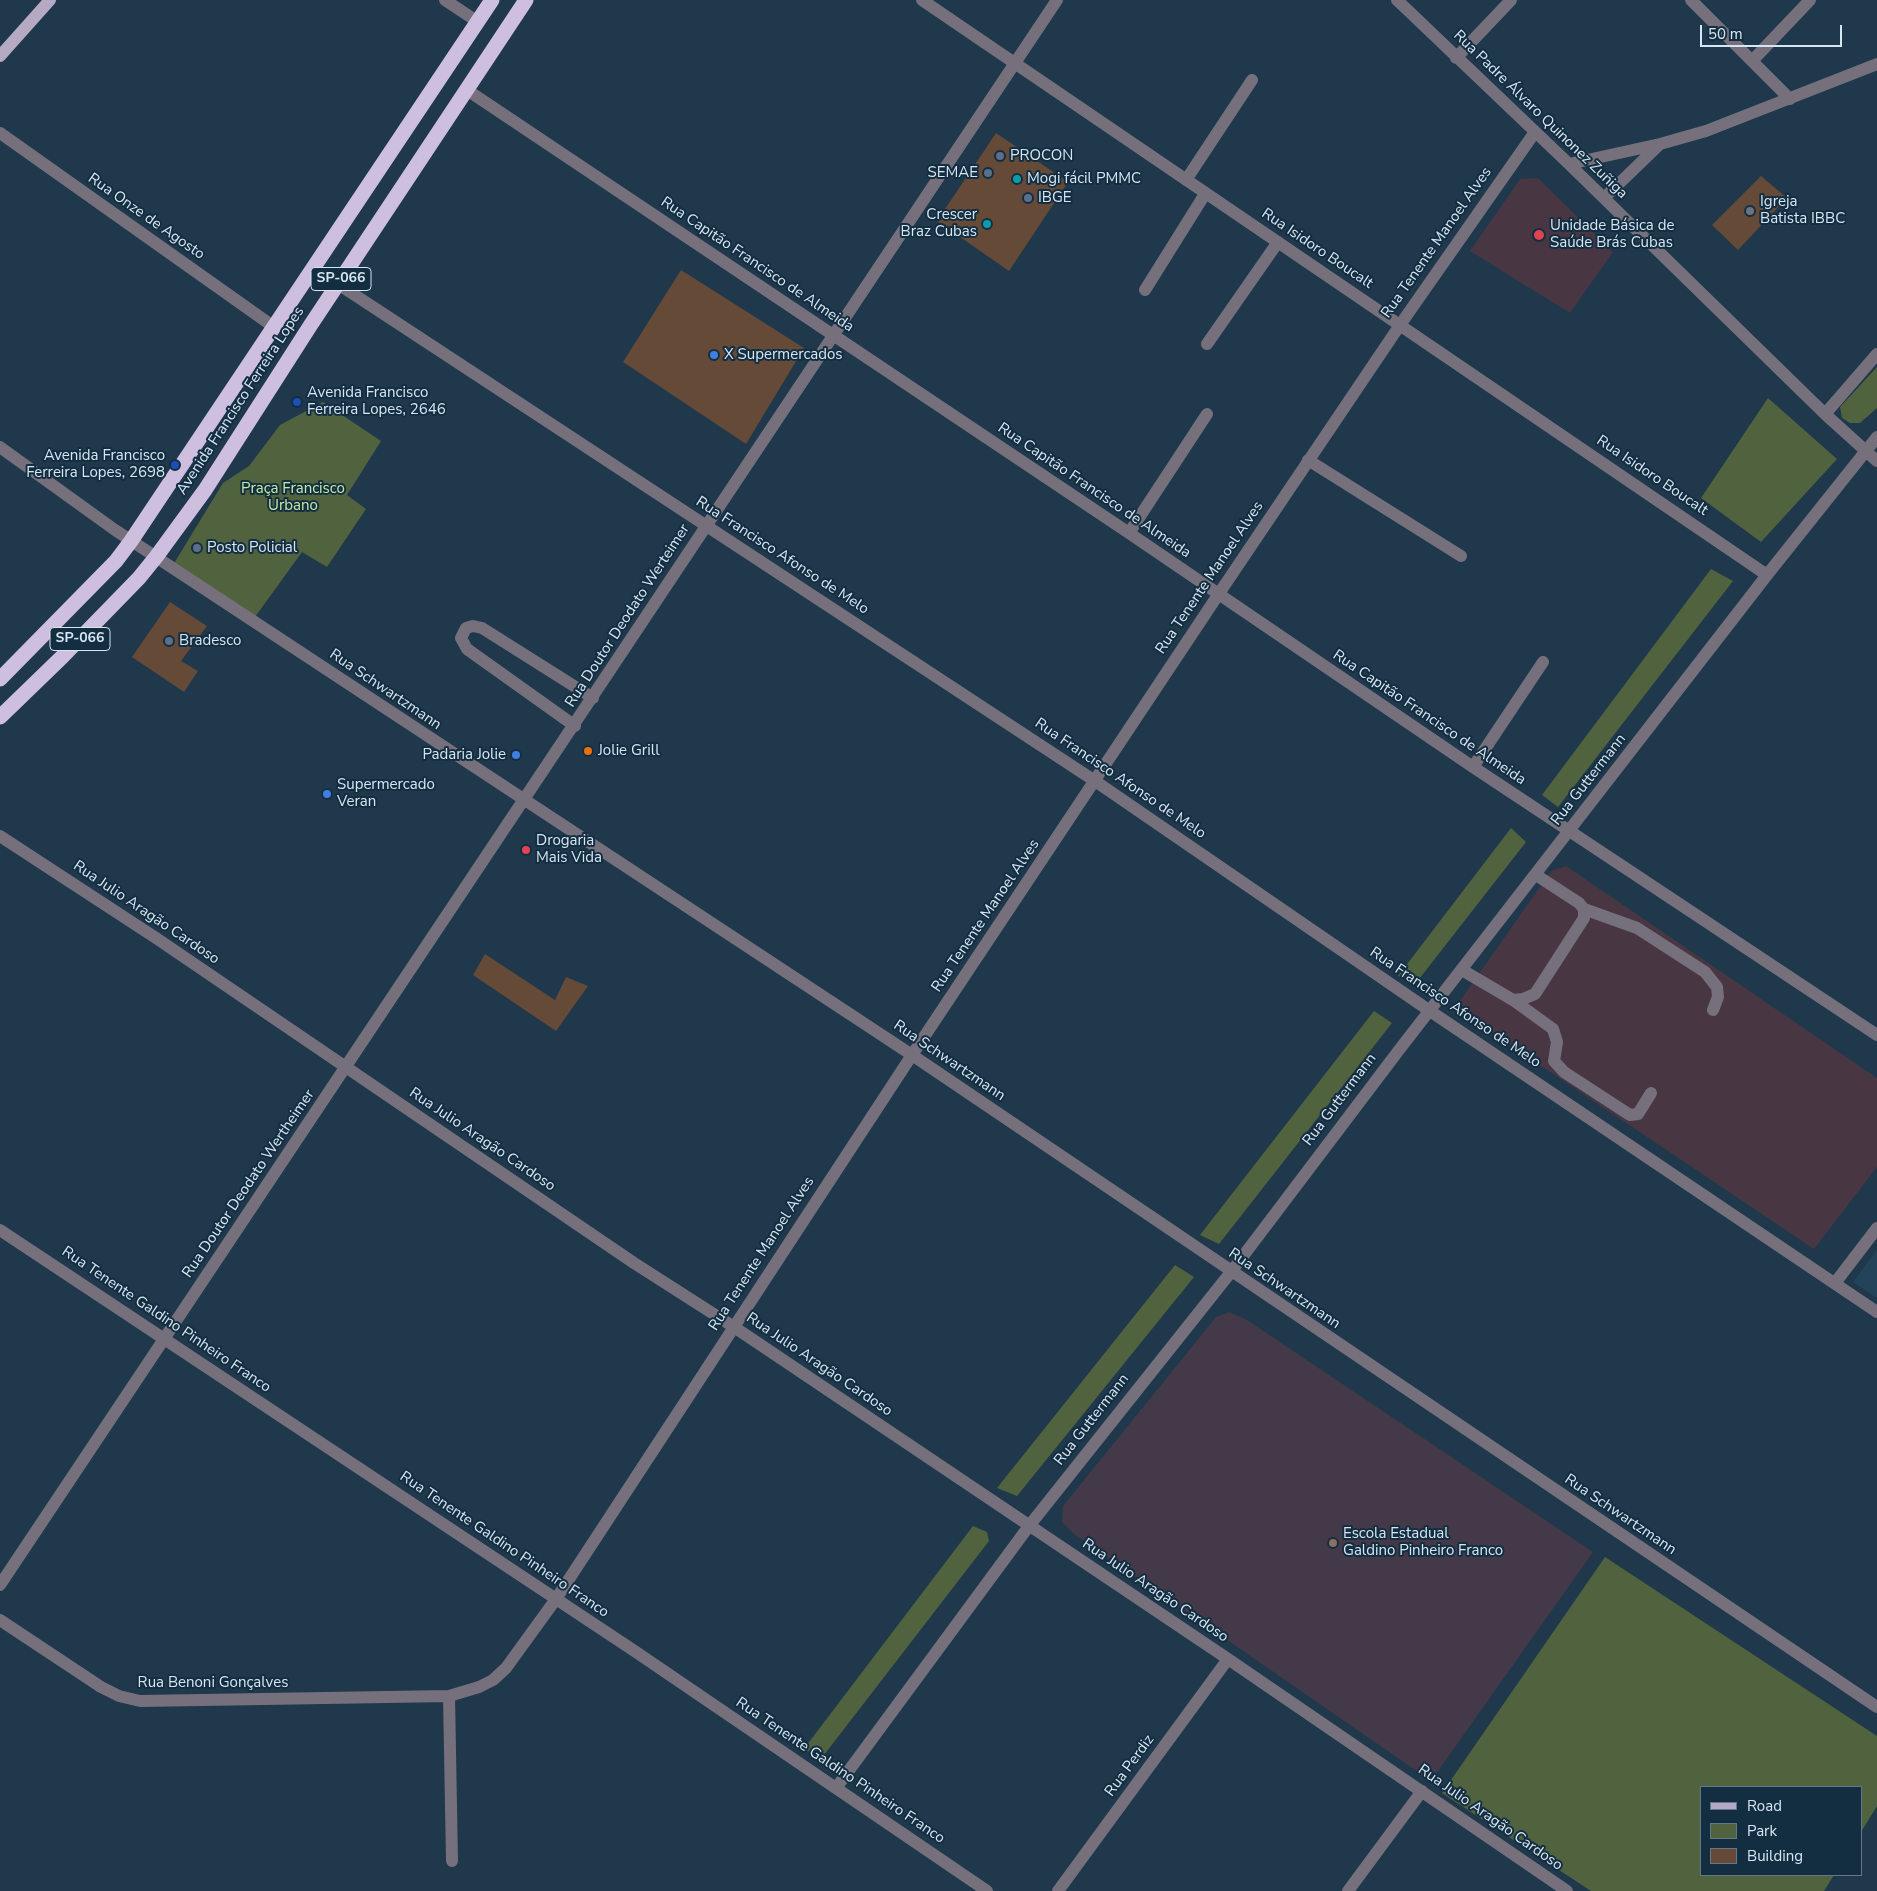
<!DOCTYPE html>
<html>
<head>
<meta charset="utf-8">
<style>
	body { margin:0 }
	#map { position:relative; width:1877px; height:1891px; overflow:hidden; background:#1f384c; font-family:"Nunito Sans",sans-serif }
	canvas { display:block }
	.legend { position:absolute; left:1700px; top:1786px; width:162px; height:90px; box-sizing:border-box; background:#142e41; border:1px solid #627888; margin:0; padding:6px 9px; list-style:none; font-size:15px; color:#d7e6f3 }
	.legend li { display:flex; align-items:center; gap:10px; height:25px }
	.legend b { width:25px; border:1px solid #627888 }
	.scale { position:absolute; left:1700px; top:25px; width:142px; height:22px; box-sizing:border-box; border:2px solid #d7e6f3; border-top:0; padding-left:6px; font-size:15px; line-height:18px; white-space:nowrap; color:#d7e6f3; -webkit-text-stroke:4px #142e41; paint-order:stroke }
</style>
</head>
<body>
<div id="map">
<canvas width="1877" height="1891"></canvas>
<ul class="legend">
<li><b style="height:6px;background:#b6a9c3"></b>Road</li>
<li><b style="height:14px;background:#50633e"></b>Park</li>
<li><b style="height:14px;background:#644a37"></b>Building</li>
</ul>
<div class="scale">50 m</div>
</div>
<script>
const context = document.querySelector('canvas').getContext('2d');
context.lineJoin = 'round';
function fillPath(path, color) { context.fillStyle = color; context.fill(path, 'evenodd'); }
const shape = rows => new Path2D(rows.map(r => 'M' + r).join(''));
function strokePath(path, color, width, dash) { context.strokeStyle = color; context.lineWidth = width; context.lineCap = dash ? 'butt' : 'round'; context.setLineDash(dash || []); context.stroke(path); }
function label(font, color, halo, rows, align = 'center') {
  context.font = font + ' "Nunito Sans",sans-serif'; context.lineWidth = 4; context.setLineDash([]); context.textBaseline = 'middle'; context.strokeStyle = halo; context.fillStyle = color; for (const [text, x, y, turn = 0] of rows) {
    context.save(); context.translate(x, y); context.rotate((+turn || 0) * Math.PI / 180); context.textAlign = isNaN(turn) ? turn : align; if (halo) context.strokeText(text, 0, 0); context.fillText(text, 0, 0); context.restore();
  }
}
fillPath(shape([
	[1877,1250,1877,1298,1853,1282]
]), '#23435b');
fillPath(shape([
	[1229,1312,1247,1320,1593,1552,1431,1781,1074,1534,1062,1522,1063,1506,1216,1317]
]), '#433949');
fillPath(shape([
	[1538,178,1613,252,1570,313,1470,251,1520,179],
	[1566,866,1877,1078,1877,1167,1814,1249,1455,1008,1551,871]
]), '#483743');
fillPath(shape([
	[1877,367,1877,408,1860,423,1850,423,1842,418,1840,407],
	[1768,398,1837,459,1761,542,1701,498],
	[323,402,381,441,347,495,366,509,327,567,302,552,255,617,173,565,223,483,249,466,280,425],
	[1711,569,1733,581,1558,807,1542,795],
	[1511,828,1526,842,1416,983,1398,976],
	[1374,1011,1392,1023,1219,1244,1200,1235],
	[1175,1265,1194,1277,1017,1496,997,1488],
	[973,1526,987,1532,989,1541,824,1755,803,1750],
	[1605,1557,1877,1736,1877,1806,1861,1832,1861,1787,1701,1787,1701,1875,1834,1875,1824,1891,1591,1891,1442,1793]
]), '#50633e');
fillPath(shape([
	[996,133,1068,182,1009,271,937,221],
	[1761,176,1787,198,1738,250,1712,225],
	[681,270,804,348,746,444,623,362],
	[170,602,207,626,181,661,198,671,184,692,132,657],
	[485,954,555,1000,566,977,588,986,556,1031,473,975]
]), '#644a37');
strokePath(shape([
	[445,0,478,22],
	[922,0,1767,575],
	[1397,0,1569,164,1825,414,1877,461],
	[1691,0,1790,99],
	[1456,58,1511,0],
	[1752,61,1810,0],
	[467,90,1129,533,1473,767,1877,1035],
	[0,133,274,327],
	[1569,164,1660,144,1706,131,1877,64],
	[1186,180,1252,80],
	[1604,198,1660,144],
	[338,284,1095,781,1430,1011,1877,1312],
	[1145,290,1205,194],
	[1207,344,1278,242],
	[1825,414,1877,354],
	[0,447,115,530,912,1055,1877,1707],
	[1308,460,1461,556],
	[1129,533,1207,414],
	[575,726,467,649,461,638,466,628,473,626,482,628,593,698],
	[1473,767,1543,662],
	[0,836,156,938,634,1263,734,1327,1228,1659,1567,1891],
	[1584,909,1637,928,1705,972,1717,987,1718,997,1713,1010],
	[1462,970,1513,1000,1523,999,1535,994,1584,918,1584,909,1579,903,1536,875],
	[1513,1000,1553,1029,1557,1042,1554,1061,1564,1072,1630,1115,1638,1114,1651,1093],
	[0,1230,636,1652,987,1891],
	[1835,1283,1877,1228],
	[0,1585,1057,0],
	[0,1620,101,1687,119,1696,140,1701,449,1696,479,1687,493,1680,506,1668,556,1599,912,1055,1218,595,1400,325,1535,132],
	[449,1696,452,1861],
	[836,1788,1029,1526,1231,1272,1399,1050,1767,575,1877,437],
	[1058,1891,1228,1659],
	[1348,1891,1422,1791]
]), '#76707d', 12);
strokePath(shape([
	[0,56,50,0]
]), '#b6a9c3', 12);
strokePath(shape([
	[0,679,116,561,131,541,492,0],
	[0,717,63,656,139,578,156,557,205,490,310,326,526,0]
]), '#cfbfdf', 15);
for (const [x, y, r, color] of [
	[1000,156,5,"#5c6f8a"],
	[988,173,5,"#5c6f8a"],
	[1017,179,5,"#0f9aa8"],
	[1028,198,5,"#5c6f8a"],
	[1750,211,5,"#6b7280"],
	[987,224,5,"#0f9aa8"],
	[1539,235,6,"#e0444e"],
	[714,355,5,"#3f7fe0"],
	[297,402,5,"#1a4fb4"],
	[175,465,5,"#1a4fb4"],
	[197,548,5,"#5c6f8a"],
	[169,641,5,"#5c6f8a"],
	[588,751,5,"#e8710a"],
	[516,755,5,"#3f7fe0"],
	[327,794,5,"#3f7fe0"],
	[526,850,5,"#e0444e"],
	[1333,1543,5,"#8d6e63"]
]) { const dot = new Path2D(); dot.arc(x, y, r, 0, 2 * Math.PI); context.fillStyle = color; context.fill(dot); strokePath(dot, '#142e41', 2); }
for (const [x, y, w] of [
	[341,279,60],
	[80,639,60]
]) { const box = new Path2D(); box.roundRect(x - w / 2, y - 11.5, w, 23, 4); context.fillStyle = '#142e41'; context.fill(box); strokePath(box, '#d7e6f3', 1); }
label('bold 14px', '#d7e6f3', null, [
	["SP-066",341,279],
	["SP-066",80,639]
]);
label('15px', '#d7e6f3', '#142e41', [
	["Rua Padre Álvaro Quinonez Zuñiga",1540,115,44],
	["Rua Onze de Agosto",146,217,35],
	["Rua Tenente Manoel Alves",1437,243,-55],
	["Rua Isidoro Boucalt",1317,249,34],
	["Rua Capitão Francisco de Almeida",757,265,34],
	["Avenida Francisco Ferreira Lopes",241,401,-57],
	["Rua Isidoro Boucalt",1652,476,34],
	["Rua Capitão Francisco de Almeida",1094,491,34],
	["Rua Francisco Afonso de Melo",782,556,33],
	["Rua Tenente Manoel Alves",1210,578,-56],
	["Rua Doutor Deodato Werteimer",628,616,-57],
	["Rua Schwartzmann",385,690,34],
	["Rua Capitão Francisco de Almeida",1429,718,34],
	["Rua Francisco Afonso de Melo",1120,779,34],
	["Rua Guttermann",1589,780,-52],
	["Rua Julio Aragão Cardoso",146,913,34],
	["Rua Tenente Manoel Alves",986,916,-56],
	["Rua Francisco Afonso de Melo",1455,1008,34],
	["Rua Schwartzmann",949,1061,34],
	["Rua Guttermann",1340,1100,-53],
	["Rua Julio Aragão Cardoso",482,1140,34],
	["Rua Doutor Deodato Wertheimer",249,1184,-56],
	["Rua Tenente Manoel Alves",762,1254,-57],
	["Rua Schwartzmann",1284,1289,34],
	["Rua Tenente Galdino Pinheiro Franco",166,1320,34],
	["Rua Julio Aragão Cardoso",819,1365,34],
	["Rua Guttermann",1092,1420,-52],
	["Rua Schwartzmann",1620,1515,34],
	["Rua Tenente Galdino Pinheiro Franco",504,1545,34],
	["Rua Julio Aragão Cardoso",1155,1591,34],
	["Rua Benoni Gonçalves",213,1683],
	["Rua Perdiz",1130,1766,-54],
	["Rua Tenente Galdino Pinheiro Franco",840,1771,34],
	["Rua Julio Aragão Cardoso",1490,1818,35]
]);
label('15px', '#d7e6f3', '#142e41', [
	["PROCON",1010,156],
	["SEMAE",978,173,"right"],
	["Mogi fácil PMMC",1027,179],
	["IBGE",1038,198],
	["Igreja",1760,202],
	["Batista IBBC",1760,219],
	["Crescer",977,215,"right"],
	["Braz Cubas",977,232,"right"],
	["Unidade Básica de",1550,226],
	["Saúde Brás Cubas",1550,243],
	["X Supermercados",724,355],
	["Avenida Francisco",307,393],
	["Ferreira Lopes, 2646",307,410],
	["Avenida Francisco",165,456,"right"],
	["Ferreira Lopes, 2698",165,473,"right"],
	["Posto Policial",207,548],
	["Bradesco",179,641],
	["Jolie Grill",598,751],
	["Padaria Jolie",506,755,"right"],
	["Supermercado",337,785],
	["Veran",337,802],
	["Drogaria",536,841],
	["Mais Vida",536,858],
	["Escola Estadual",1343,1534],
	["Galdino Pinheiro Franco",1343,1551]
], 'left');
label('15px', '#c6eca3', '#142e41', [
	["Praça Francisco",293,489],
	["Urbano",293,506]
]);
</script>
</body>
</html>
